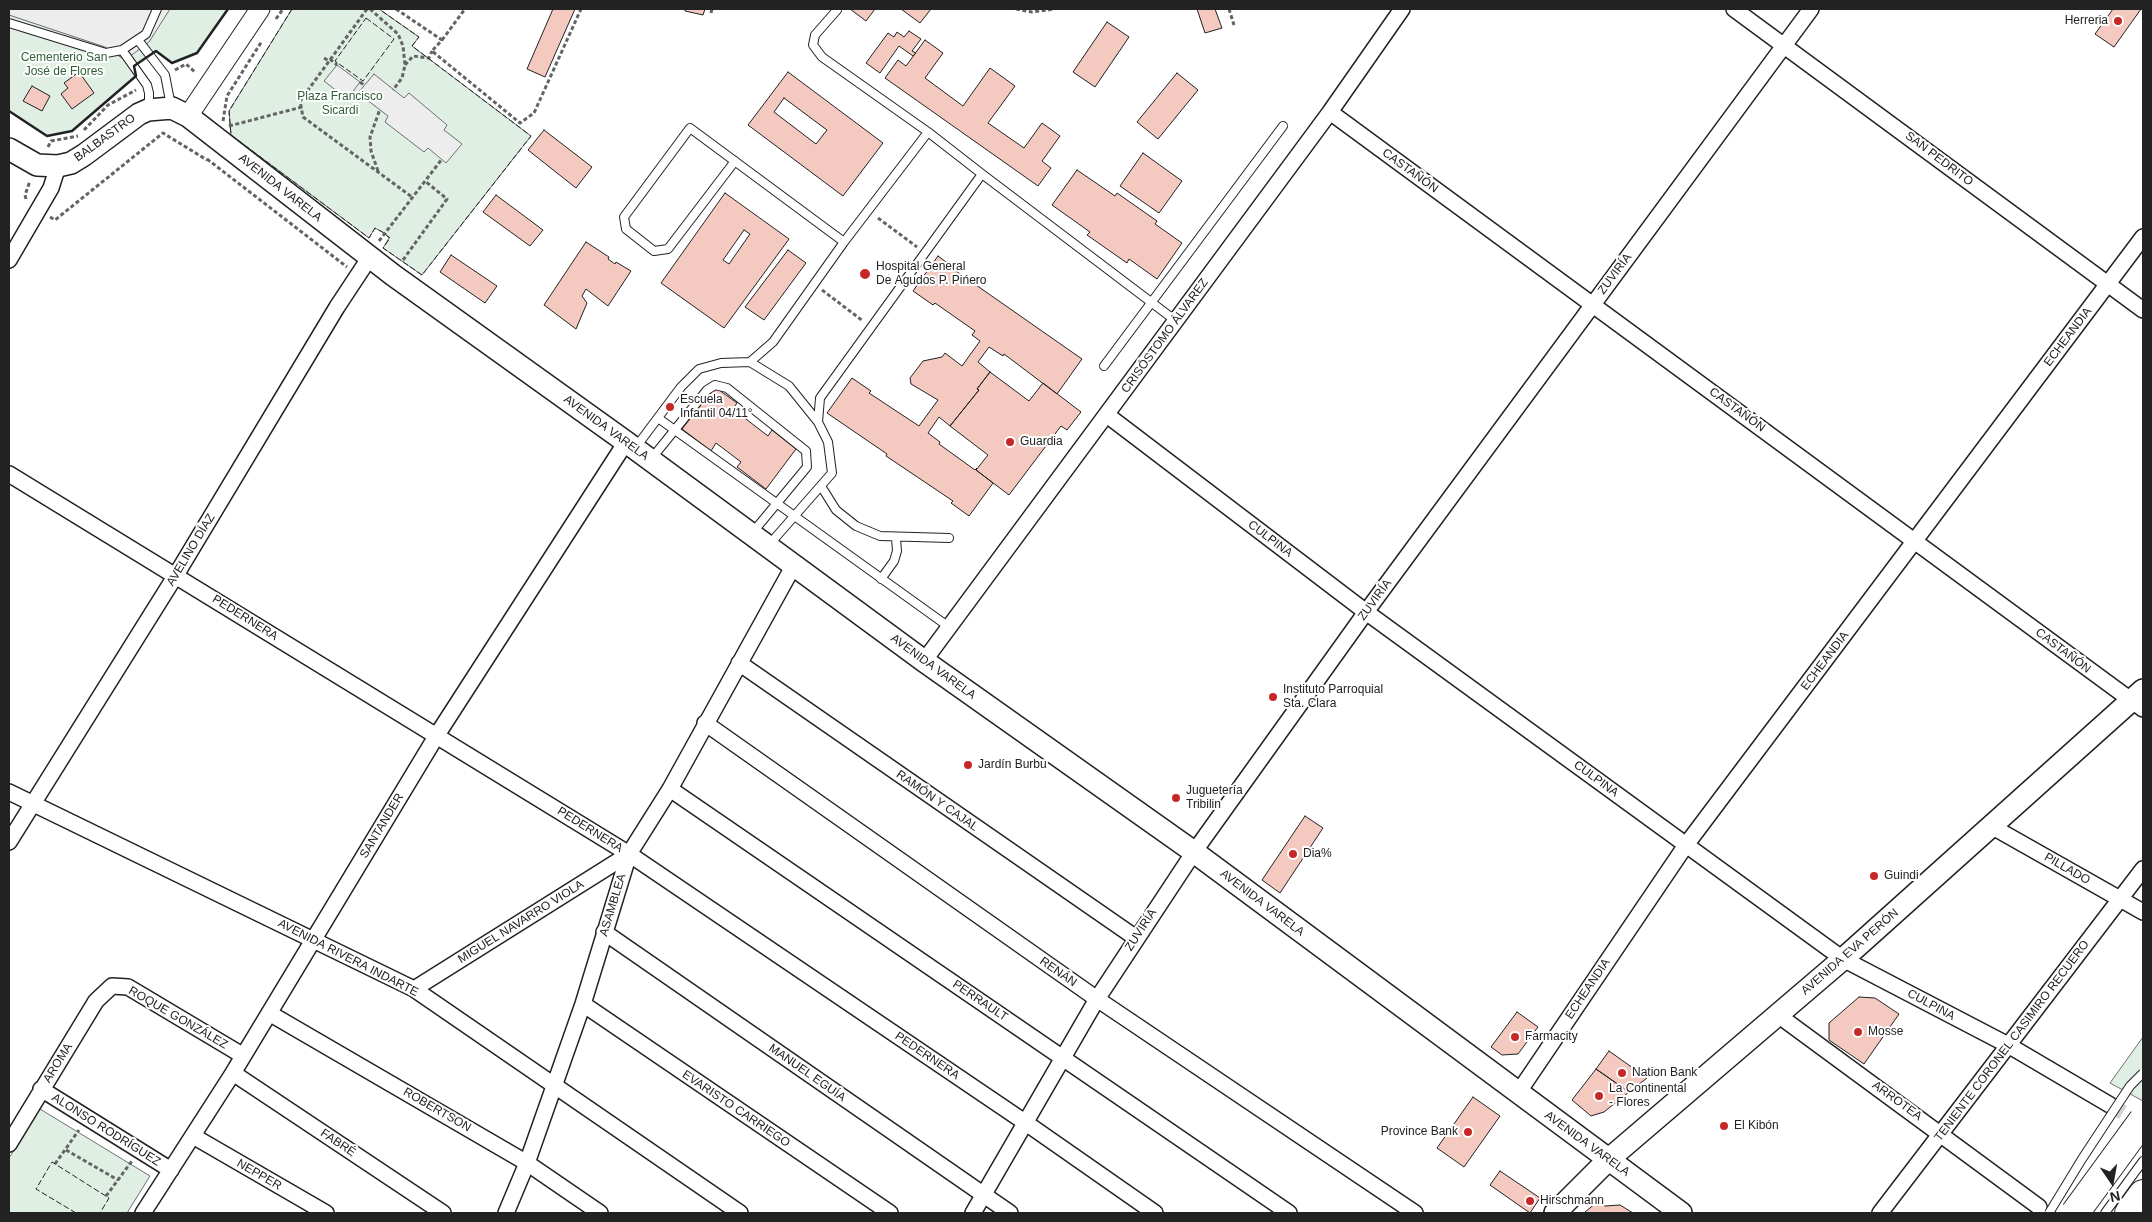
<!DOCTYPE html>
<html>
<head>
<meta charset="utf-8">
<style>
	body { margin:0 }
	#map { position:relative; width:2152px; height:1222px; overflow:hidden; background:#fff; font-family:Helvetica,sans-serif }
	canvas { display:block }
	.frame { position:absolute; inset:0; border:10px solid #222; pointer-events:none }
	.north { position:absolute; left:2087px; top:1157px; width:50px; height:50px; -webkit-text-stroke:4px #fff; paint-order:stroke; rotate:168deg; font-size:14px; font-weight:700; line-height:20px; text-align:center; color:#222 }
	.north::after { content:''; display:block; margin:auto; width:18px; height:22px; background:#222; clip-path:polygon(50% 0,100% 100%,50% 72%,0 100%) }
</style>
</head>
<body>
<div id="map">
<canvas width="2152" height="1222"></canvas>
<div class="frame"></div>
<div class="north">N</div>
</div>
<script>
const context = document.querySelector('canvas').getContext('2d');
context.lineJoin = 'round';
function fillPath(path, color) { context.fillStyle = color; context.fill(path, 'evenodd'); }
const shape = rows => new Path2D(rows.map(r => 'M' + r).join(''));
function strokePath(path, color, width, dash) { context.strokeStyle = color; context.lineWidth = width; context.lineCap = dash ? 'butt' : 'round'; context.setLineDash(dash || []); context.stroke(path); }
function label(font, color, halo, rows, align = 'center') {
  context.font = font + ' Helvetica,sans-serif'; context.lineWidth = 4; context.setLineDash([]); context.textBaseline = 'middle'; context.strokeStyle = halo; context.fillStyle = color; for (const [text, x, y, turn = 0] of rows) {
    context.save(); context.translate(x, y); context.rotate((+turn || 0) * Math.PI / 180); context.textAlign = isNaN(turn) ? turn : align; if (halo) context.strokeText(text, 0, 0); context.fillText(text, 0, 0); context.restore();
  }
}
const green = shape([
	[9,9,228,9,197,53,172,63,155,51,134,66,136,76,72,131,47,136,9,111,9,9],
	[292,9,379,9,419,37,412,46,531,136,422,275,383,248,389,238,384,233,375,228,369,238,231,135,229,111,292,9],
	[2143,1037,2143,1101,2110,1083,2143,1037],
	[40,1109,150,1176,127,1213,9,1213,9,1158,40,1109]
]);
fillPath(green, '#e0efe3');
strokePath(green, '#6f6f6f', 1);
const parking = shape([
	[9,9,170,9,149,42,125,60,105,47,9,15,9,9],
	[337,65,360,82,347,99,324,81,337,65],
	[374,74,404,98,409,93,447,125,444,130,462,144,446,163,428,148,424,152,385,122,388,116,358,93,374,74]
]);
fillPath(parking, '#ededed');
strokePath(parking, '#6f6f6f', 1);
const building = shape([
	[553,9,575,9,545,77,527,69,553,9],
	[685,9,705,9,703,15,685,11,685,9],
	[850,9,875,9,866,21,850,9],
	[901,9,931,9,920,23,901,9],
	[1197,9,1215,9,1222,28,1205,33,1197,9],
	[2113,9,2141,9,2114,47,2095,34,2113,9],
	[1107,22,1129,37,1095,87,1073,72,1107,22],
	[909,31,921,39,912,51,916,53,913,56,899,46,880,73,866,63,888,33,894,37,897,32,904,37,909,31],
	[925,40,943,53,925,78,963,106,990,68,1015,86,988,123,1024,148,1042,123,1060,136,1042,161,1051,168,1038,186,885,78,898,60,906,66,925,40],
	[79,72,94,93,72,109,61,94,68,88,64,83,79,72],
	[788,72,883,143,843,196,748,125,788,72],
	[784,98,827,130,816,144,774,112,784,98],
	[1177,73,1198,90,1158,139,1137,122,1177,73],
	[32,86,50,96,42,111,23,101,32,86],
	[544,130,592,167,576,188,528,150,544,130],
	[1143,153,1182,181,1159,213,1120,186,1143,153],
	[1077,170,1115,196,1117,193,1157,221,1155,224,1182,243,1157,279,1129,259,1127,263,1087,235,1090,232,1052,205,1077,170],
	[725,193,789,239,724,328,661,283,725,193],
	[744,230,750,234,729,264,723,260,744,230],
	[496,195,543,230,530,246,483,212,496,195],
	[586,242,609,257,608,259,615,264,616,262,631,271,608,306,586,289,582,296,587,303,576,329,544,305,586,242],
	[788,250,806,263,764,320,745,307,788,250],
	[451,255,497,286,485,303,440,272,451,255],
	[938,256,957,270,956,271,1082,359,1057,394,1004,354,1003,356,989,347,978,362,990,372,977,389,979,390,950,426,939,417,928,433,940,442,939,444,975,470,977,468,976,470,993,483,969,516,951,503,953,501,886,456,887,454,827,413,852,378,871,391,869,393,919,426,938,400,911,384,910,378,923,361,942,357,945,353,962,366,980,341,972,335,975,331,935,303,933,305,913,291,938,256],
	[990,372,1029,401,1043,383,1081,412,1067,430,1061,426,1009,495,976,470,988,455,950,426,979,390,977,389,990,372],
	[715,387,737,403,733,409,768,436,772,430,796,449,766,489,737,467,741,462,716,443,711,451,682,429,715,387],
	[1305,816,1323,828,1280,893,1262,880,1305,816],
	[1859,997,1875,998,1899,1014,1864,1064,1829,1040,1829,1023,1859,997],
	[1517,1012,1538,1027,1518,1054,1502,1055,1491,1047,1517,1012],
	[1609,1051,1647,1078,1629,1092,1596,1069,1609,1051],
	[1596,1069,1629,1092,1604,1112,1591,1116,1572,1100,1596,1069],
	[1473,1097,1500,1116,1464,1167,1437,1148,1473,1097],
	[1500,1171,1540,1198,1530,1213,1490,1185,1500,1171],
	[1597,1202,1605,1206,1620,1205,1633,1213,1584,1213,1597,1202]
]);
fillPath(building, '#f3c9c0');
strokePath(building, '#222', 1);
strokePath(shape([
	[2110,1105,2143,1124]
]), '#d3d3d3', 15, [15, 8]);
const service = shape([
	[837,10,815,35,813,45,822,57,928,132],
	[9,23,106,53,122,50,146,34,157,9],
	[138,40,165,75,171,106],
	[122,50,147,85,149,93,149,108],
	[735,161,668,249,654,251,626,229,624,217,690,128,844,242],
	[982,174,1176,321],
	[750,362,789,386,818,422],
	[1104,366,1283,126],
	[658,418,949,627],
	[636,447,681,387,699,369,721,363,750,362,773,342,844,242,928,132,982,174,820,398,818,422,828,442,832,473,768,546],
	[652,458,707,390,715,385,727,388,806,451,807,467,753,532],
	[821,486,836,510,856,526,880,536,949,538],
	[881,579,894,561,897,551,896,538],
	[2105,1213,2143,1161]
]);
const minor = shape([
	[1734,9,2143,310],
	[1330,112,2143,709],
	[9,260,51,188,58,166],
	[1107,415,1366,612,1843,959,2008,1045,2110,1105],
	[9,474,629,854,1026,1123,1155,1213],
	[924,661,1330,112,1402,9],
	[739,663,1136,938],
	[705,723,1097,999,1415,1213],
	[670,789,1289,1213],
	[9,792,414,989,740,1213],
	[1991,826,2143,912],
	[9,842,176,575,337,307,370,257],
	[604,932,1010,1213],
	[414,989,629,854],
	[583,1004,890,1213],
	[269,1013,527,1163,600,1213],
	[1778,1015,2039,1207],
	[233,1073,443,1213],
	[41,1089,171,1170],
	[1518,1093,1686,845,2143,237],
	[193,1136,326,1213],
	[9,1144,96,1001,112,986,128,987,242,1055],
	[143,1213,233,1073,437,735,626,442],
	[506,1213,527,1163,583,1004,629,854,670,789,794,565],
	[973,1213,1097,999,1194,852,1366,612,1811,9],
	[1880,1213,2143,869]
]);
const tertiary = shape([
	[188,116,260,9]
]);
const secondary = shape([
	[9,149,37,165,58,166,71,163,84,155,139,114,148,110,172,108,188,116,393,275,626,442,924,661,1194,852,1681,1213],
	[1555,1213,1609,1159,1843,959,2143,690]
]);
const motorway = shape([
	[2129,1213,2143,1194]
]);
strokePath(service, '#222', 10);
strokePath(minor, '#222', 18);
strokePath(tertiary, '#222', 21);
strokePath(secondary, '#222', 24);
strokePath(motorway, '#222', 30);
strokePath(shape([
	[367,9,300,101,303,117,412,197],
	[370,9,398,34,403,46,405,65,402,78,393,90],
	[396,9,442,40,432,51,520,123,534,113,581,9],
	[1016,9,1032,12,1055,9],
	[1229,9,1234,25],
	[711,13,712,9],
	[276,19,283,9],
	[442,40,465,9],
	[324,58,329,61],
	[330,59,337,65],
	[405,65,413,56,429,58,432,51],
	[175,70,186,64,196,73],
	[360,82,364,85],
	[223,121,227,96,262,41],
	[229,126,302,107],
	[84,130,108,105,136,90],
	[48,147,51,141,78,136],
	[207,159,347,267],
	[378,171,371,151,370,137,380,109],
	[26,199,25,195,30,181],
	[50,217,55,220,163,133,207,160],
	[878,218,917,247],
	[379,241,442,159],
	[403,260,447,199,425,181],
	[822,290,863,321],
	[66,1150,118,1180],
	[55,1164,79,1130],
	[106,1196,132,1161]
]), '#646464', 3, [4, 2.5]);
strokePath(service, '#fff', 8);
strokePath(minor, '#fff', 15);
strokePath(tertiary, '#fff', 19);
strokePath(secondary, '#fff', 21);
strokePath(motorway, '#fff', 28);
const serviceBridge = shape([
	[2049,1213,2082,1159,2130,1086,2143,1073]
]);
const motorwayBridge = shape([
	[2075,1213,2143,1120]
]);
strokePath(serviceBridge, '#222', 10, []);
strokePath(motorwayBridge, '#222', 30, []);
strokePath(serviceBridge, '#fff', 8);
strokePath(motorwayBridge, '#fff', 28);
strokePath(shape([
	[292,9,229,111,231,135,369,238,375,228,384,233,390,238,383,248,422,275,531,136,412,46,419,37,379,9],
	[366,18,394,39,363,81,335,61,366,18],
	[76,1213,36,1189,52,1162,109,1198,100,1213]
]), '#222', 1, [6, 2.5]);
strokePath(shape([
	[9,111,47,136,72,131,136,76,134,66,156,51,172,63,197,53,228,9]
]), '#222', 2.5);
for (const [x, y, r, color] of [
	[2118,21,5,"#c62828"],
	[865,274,6,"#c62828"],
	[670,407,5,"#c62828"],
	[1010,442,5,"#c62828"],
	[1273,697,5,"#c62828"],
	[968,765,5,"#c62828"],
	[1176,798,5,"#c62828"],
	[1293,854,5,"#c62828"],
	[1874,876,5,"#c62828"],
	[1858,1032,5,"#c62828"],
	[1515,1037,5,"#c62828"],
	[1622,1073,5,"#c62828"],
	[1599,1096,5,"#c62828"],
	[1724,1126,5,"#c62828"],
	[1468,1132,5,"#c62828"],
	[1530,1201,5,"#c62828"]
]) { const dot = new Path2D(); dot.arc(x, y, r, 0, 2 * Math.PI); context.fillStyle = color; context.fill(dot); strokePath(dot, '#fff', 2); }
label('12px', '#222', '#fff', [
	["Herreria",2108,21,"right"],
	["Hospital General",876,267],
	["De Agudos P. Pińero",876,281],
	["Escuela",680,400],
	["Infantil 04/11°",680,414],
	["Guardia",1020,442],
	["Instituto Parroquial",1283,690],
	["Sta. Clara",1283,704],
	["Jardín Burbu",978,765],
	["Juguetería",1186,791],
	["Tribilin",1186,805],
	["Dia%",1303,854],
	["Guindi",1884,876],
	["Mosse",1868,1032],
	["Farmacity",1525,1037],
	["Nation Bank",1632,1073],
	["La Continental",1609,1089],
	["- Flores",1609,1103],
	["El Kibón",1734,1126],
	["Province Bank",1458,1132,"right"],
	["Hirschmann",1540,1201]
], 'left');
label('12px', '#2f5e38', '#fff', [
	["Cementerio San",64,58],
	["José de Flores",64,72],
	["Plaza Francisco",340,97],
	["Sicardi",340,111]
]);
label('12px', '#222', '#fff', [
	["BALBASTRO",105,138,-36],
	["SAN PEDRITO",1939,159,37],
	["CASTAÑÓN",1410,171,36],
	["AVENIDA VARELA",280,188,38],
	["ZUVIRÍA",1615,274,-53],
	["CRISÓSTOMO ÁLVAREZ",1165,336,-54],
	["ECHEANDIA",2068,337,-53],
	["CASTAÑÓN",1737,410,36],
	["AVENIDA VARELA",606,428,36],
	["CULPINA",1270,539,37],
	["AVELINO DÍAZ",191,550,-59],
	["ZUVIRÍA",1375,600,-54],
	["PEDERNERA",245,618,32],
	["CASTAÑÓN",2063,651,37],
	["ECHEANDIA",1825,661,-53],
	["AVENIDA VARELA",933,667,36],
	["CULPINA",1596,779,36],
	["RAMÓN Y CAJAL",937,801,35],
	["SANTANDER",382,826,-59],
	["PEDERNERA",590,830,32],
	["PILLADO",2067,869,30],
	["AVENIDA VARELA",1262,903,37],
	["ASAMBLEA",613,905,-73],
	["MIGUEL NAVARRO VIOLA",521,922,-32],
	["ZUVIRÍA",1141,930,-57],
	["AVENIDA EVA PERÓN",1850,952,-41],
	["AVENIDA RIVERA INDARTE",348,958,27],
	["RENÁN",1058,972,35],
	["ECHEANDIA",1588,989,-56],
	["PERRAULT",980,1001,34],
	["CULPINA",1931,1005,28],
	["ROQUE GONZÁLEZ",178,1018,30],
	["TENIENTE CORONEL CASIMIRO RECUERO",2012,1041,-53],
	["PEDERNERA",927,1056,34],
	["AROMA",58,1063,-58],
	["MANUEL EGUÍA",807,1073,35],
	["ARROTEA",1897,1101,36],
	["EVARISTO CARRIEGO",736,1109,34],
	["ROBERTSON",437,1110,30],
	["ALONSO RODRÍGUEZ",106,1130,32],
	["FABRÉ",338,1143,34],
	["AVENIDA VARELA",1587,1144,36],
	["NEPPER",259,1175,30]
]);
</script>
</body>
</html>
